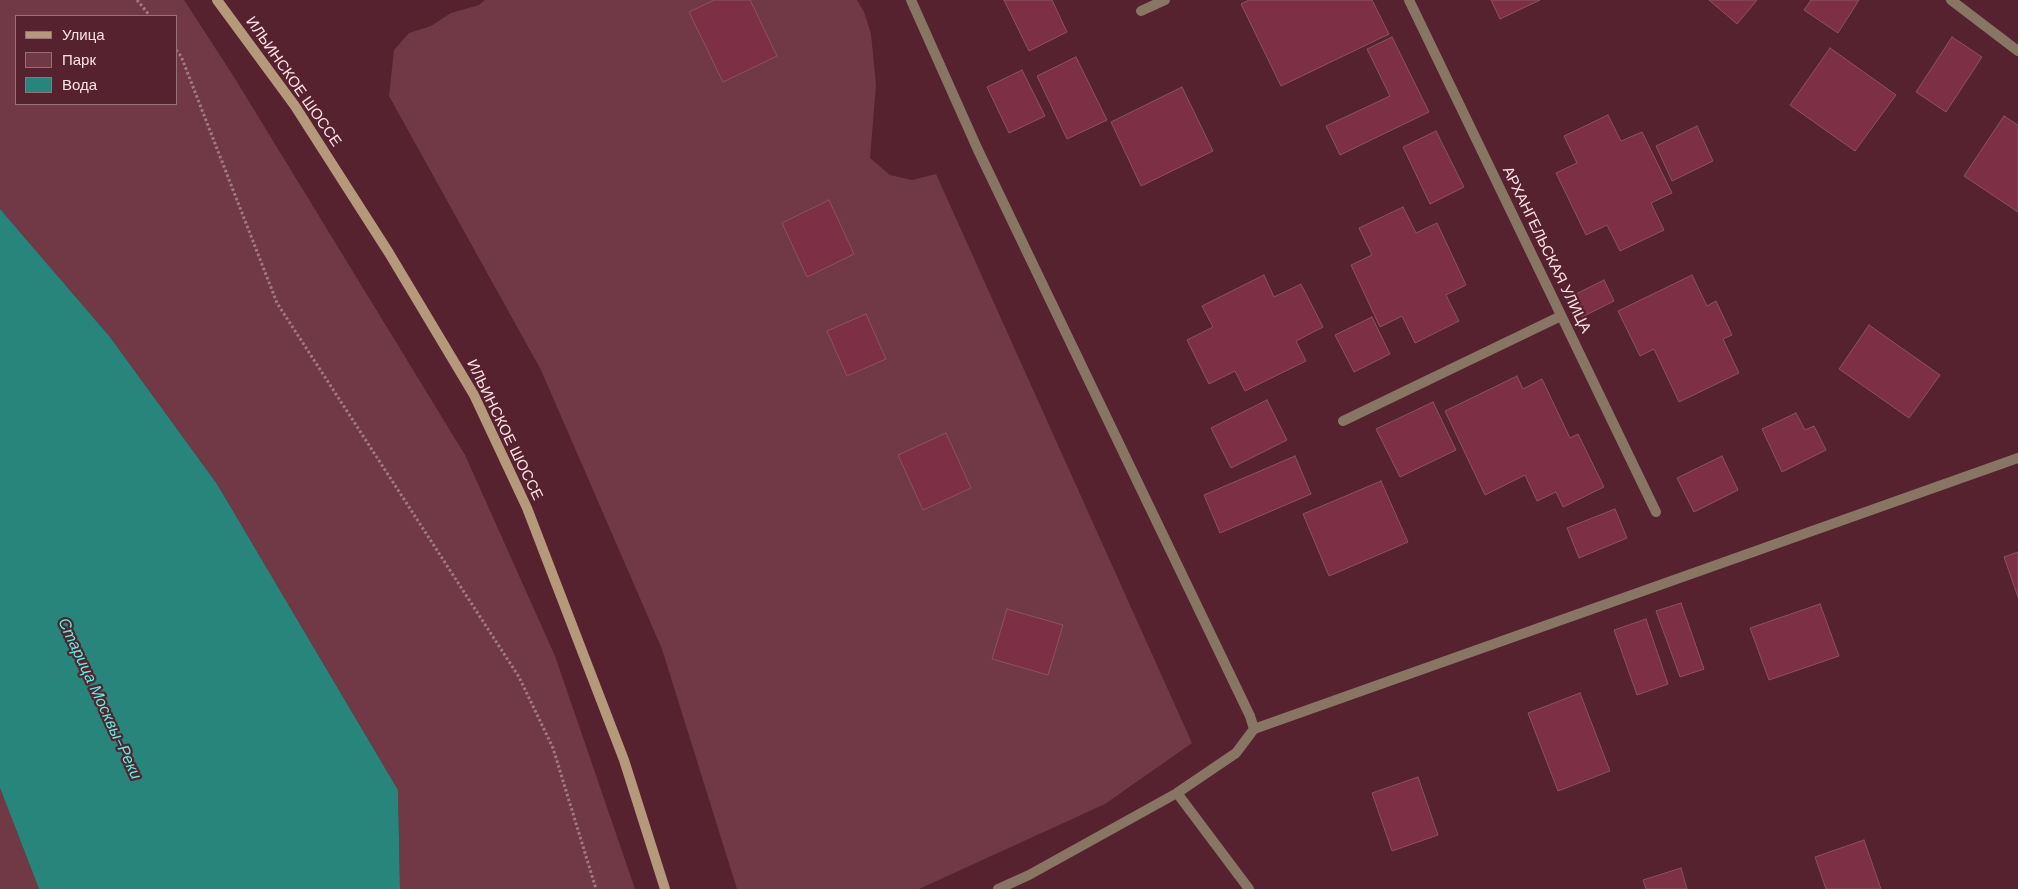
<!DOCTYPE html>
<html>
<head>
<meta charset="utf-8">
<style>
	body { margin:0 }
	#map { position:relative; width:2018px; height:889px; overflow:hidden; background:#56222f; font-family:"DM Sans",sans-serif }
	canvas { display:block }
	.legend { position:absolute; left:15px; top:15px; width:162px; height:90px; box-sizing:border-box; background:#56222f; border:1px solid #996f78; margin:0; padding:6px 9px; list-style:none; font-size:15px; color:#fee2e6 }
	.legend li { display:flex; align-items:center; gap:10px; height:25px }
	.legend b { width:25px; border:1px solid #996f78 }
</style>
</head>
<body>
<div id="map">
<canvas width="2018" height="889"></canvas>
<ul class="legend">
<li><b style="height:6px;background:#b6987b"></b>Улица</li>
<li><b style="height:14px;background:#713946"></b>Парк</li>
<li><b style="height:14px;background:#28857c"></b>Вода</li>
</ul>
</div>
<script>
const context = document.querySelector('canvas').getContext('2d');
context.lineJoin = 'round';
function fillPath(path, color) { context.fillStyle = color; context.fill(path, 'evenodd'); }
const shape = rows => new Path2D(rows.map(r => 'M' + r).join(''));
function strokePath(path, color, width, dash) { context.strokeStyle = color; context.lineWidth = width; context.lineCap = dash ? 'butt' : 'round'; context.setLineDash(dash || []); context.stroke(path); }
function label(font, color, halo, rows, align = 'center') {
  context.font = font + ' "DM Sans",sans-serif'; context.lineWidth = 4.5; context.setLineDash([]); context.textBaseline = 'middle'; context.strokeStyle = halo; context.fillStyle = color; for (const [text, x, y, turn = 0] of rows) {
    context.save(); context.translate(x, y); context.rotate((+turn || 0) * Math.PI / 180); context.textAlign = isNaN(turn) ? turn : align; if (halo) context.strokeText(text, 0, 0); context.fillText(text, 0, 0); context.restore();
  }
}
fillPath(shape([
	[0,0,184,0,234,77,465,455,555,656,635,889,400,889,398,790,217,484,110,337,0,209],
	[16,16,176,16,176,104,16,104],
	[485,0,857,0,864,12,871,34,876,85,870,158,890,175,912,180,936,174,1192,743,1105,804,919,889,737,889,662,649,541,370,389,96,394,50,409,33,431,26,451,13,479,5],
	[0,788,39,889,0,889]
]), '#713946');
fillPath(shape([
	[0,209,110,337,217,484,398,790,400,889,39,889,0,788]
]), '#28857c');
const building = shape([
	[714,0,750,0,777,56,723,82,689,12,714,0],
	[1004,0,1052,0,1067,32,1029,51,1004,0],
	[1249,0,1372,0,1389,34,1281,86,1241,4,1249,0],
	[1491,0,1540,0,1500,19,1491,0],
	[1709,0,1757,0,1737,24,1709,0],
	[1811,0,1859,0,1838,33,1804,10,1811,0],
	[1392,37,1429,112,1340,155,1326,126,1390,96,1367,49,1392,37],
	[1952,37,1982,57,1946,112,1916,92,1952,37],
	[1830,48,1896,95,1855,151,1790,105,1830,48],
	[1076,57,1107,120,1067,139,1037,76,1076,57],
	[1022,70,1045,116,1009,133,987,87,1022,70],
	[1182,87,1213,151,1141,186,1111,122,1182,87],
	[1608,115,1621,141,1642,132,1672,193,1651,203,1664,230,1620,251,1607,225,1586,235,1556,173,1577,163,1564,136,1608,115],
	[2004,116,2018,125,2018,212,1964,176,2004,116],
	[1697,126,1713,161,1672,181,1656,146,1697,126],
	[1436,131,1464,187,1430,204,1403,147,1436,131],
	[829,200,854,254,807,277,782,223,829,200],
	[1403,207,1416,233,1437,223,1466,285,1446,295,1459,321,1415,343,1402,316,1380,327,1351,265,1372,255,1359,228,1403,207],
	[1264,275,1274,297,1301,284,1323,327,1296,341,1306,361,1245,391,1235,371,1209,384,1187,340,1213,327,1202,306,1264,275],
	[1692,275,1707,306,1716,301,1732,335,1723,339,1739,373,1679,402,1654,349,1640,356,1618,311,1692,275],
	[1604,280,1614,301,1582,317,1572,296,1604,280],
	[866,314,886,359,847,376,827,331,866,314],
	[1372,317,1390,354,1354,372,1335,335,1372,317],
	[1869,325,1940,375,1909,418,1839,369,1869,325],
	[1517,376,1523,389,1542,379,1570,438,1578,434,1604,487,1563,507,1556,492,1537,501,1525,475,1485,495,1445,411,1517,376],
	[1267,400,1287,440,1231,468,1211,428,1267,400],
	[1433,402,1456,450,1400,477,1376,429,1433,402],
	[1796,413,1805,430,1814,426,1826,450,1782,472,1762,429,1796,413],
	[946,433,971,488,923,510,898,455,946,433],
	[1295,456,1311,494,1220,533,1204,495,1295,456],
	[1722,456,1738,490,1694,512,1677,478,1722,456],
	[1381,481,1408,542,1329,576,1303,514,1381,481],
	[1615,509,1627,538,1579,558,1567,528,1615,509],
	[2018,552,2018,597,2004,557,2018,552],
	[1681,603,1704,669,1680,677,1656,611,1681,603],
	[1820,604,1839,656,1769,680,1750,628,1820,604],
	[1007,609,1063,625,1048,675,992,659,1007,609],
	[1646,619,1668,684,1637,695,1614,630,1646,619],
	[1580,693,1610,771,1558,791,1528,713,1580,693],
	[1418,777,1438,835,1392,851,1372,793,1418,777],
	[1864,840,1881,889,1826,889,1815,857,1864,840],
	[1681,868,1687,889,1646,889,1643,880,1681,868]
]);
fillPath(building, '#7d3045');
strokePath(building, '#8c525f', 1);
strokePath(shape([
	[137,0,150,16],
	[176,50,181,56,277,303,519,677,553,748,596,889]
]), '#a37a82', 3, [2.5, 2.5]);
strokePath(shape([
	[1409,0,1656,512],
	[1951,0,2018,51],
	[1141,11,1165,0],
	[1343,421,1561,316]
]), '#887563', 10);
strokePath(shape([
	[911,0,978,150,1250,716,1254,729,1236,753,1177,793,1029,875,998,889],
	[1254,729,2018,458],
	[1177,793,1249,889]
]), '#887563', 10);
strokePath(shape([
	[217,0,295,106,389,253,474,395,527,508,624,760,665,889]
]), '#b6987b', 10);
label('15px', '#fee2e6', '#56222f', [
	["ИЛЬИНСКОЕ ШОССЕ",293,82,55],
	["АРХАНГЕЛЬСКАЯ УЛИЦА",1546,250,64],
	["ИЛЬИНСКОЕ ШОССЕ",504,430,64]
]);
label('italic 16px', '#4ff8e8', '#56222f', [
	["Старица Москвы-Реки",99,699,65]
]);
</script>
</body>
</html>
